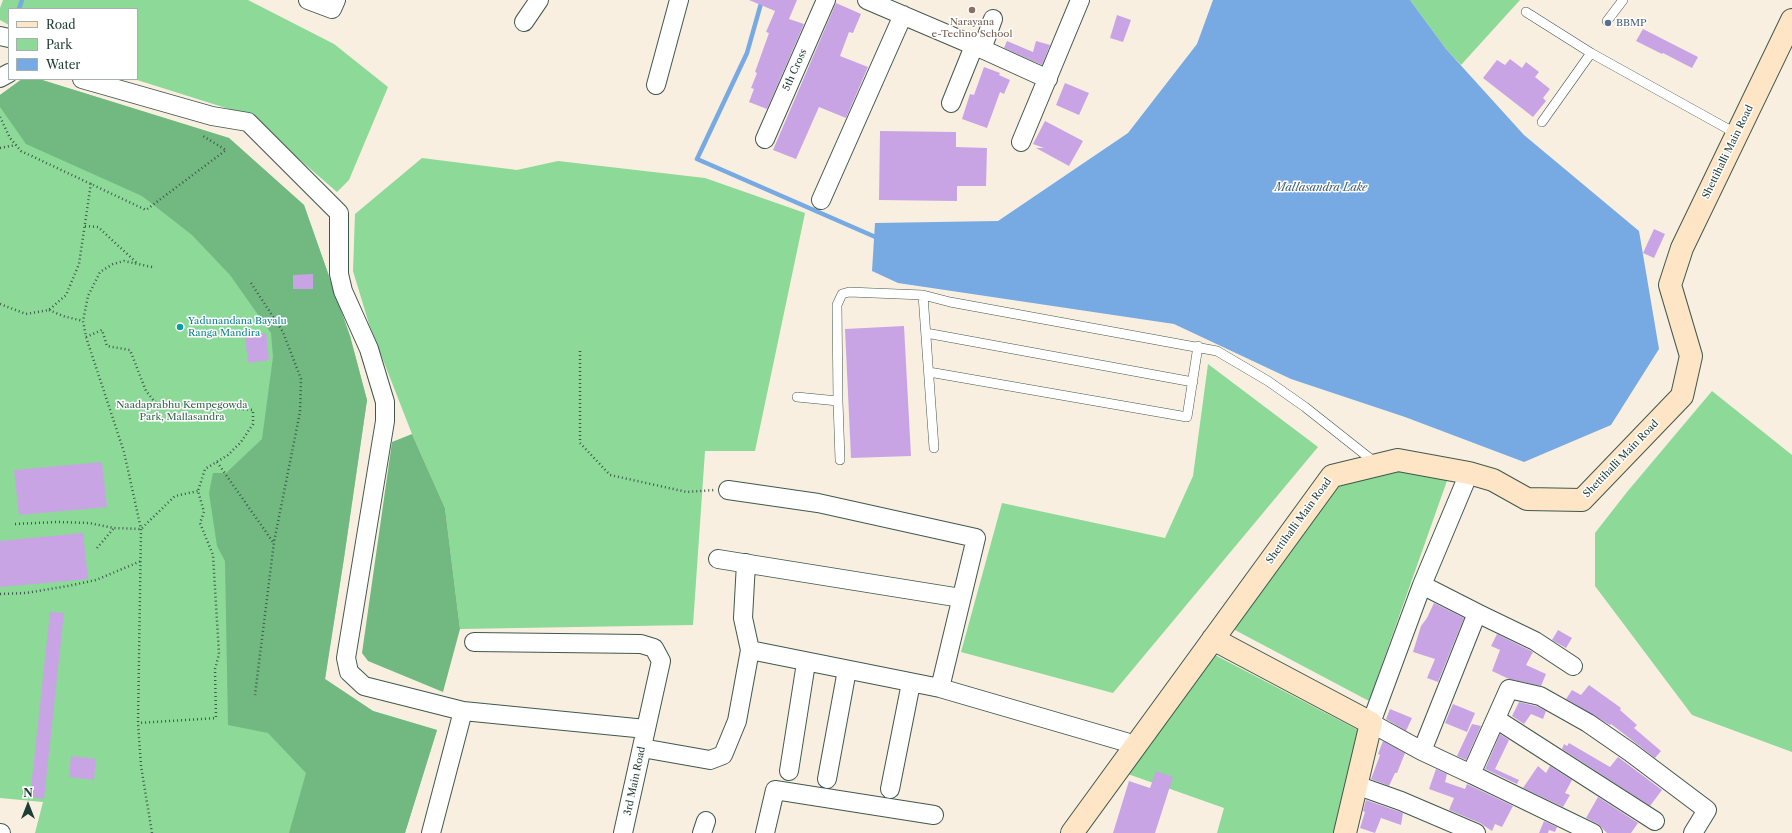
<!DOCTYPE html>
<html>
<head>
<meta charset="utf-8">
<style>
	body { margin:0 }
	#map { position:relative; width:1792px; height:833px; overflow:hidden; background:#f8efe0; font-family:"Libre Caslon Text",serif }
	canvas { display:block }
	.legend { position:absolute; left:8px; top:8px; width:130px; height:72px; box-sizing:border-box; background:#fff; border:1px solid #a5b1ae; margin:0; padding:5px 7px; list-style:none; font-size:12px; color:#1f3d34 }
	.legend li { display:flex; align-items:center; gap:8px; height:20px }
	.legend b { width:20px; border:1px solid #a5b1ae }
	.north { position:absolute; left:8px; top:785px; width:40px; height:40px; -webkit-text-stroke:3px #fff; paint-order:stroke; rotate:0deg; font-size:11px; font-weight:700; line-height:16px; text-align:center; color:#1f3d34 }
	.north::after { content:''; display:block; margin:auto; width:14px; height:18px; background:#1f3d34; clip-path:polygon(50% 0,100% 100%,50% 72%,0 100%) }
</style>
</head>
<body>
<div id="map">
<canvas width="1792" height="833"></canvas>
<ul class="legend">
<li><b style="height:5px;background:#fde5c5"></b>Road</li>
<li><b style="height:11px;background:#8cd998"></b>Park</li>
<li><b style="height:11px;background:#77a9e2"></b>Water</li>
</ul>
<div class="north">N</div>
</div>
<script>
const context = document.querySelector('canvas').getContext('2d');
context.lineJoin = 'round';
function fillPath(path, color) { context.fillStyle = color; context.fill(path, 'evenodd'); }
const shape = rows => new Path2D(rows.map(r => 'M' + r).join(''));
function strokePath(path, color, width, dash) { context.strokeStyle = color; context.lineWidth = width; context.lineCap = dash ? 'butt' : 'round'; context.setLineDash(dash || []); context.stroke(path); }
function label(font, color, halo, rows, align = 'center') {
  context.font = font + ' "Libre Caslon Text",serif'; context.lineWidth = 3; context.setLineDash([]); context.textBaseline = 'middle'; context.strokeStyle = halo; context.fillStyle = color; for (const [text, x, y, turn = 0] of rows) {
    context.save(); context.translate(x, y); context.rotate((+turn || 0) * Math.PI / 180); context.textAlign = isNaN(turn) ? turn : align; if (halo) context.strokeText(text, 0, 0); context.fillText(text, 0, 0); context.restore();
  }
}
fillPath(shape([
	[3,0,248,0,334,44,388,87,349,180,337,192,248,115,134,79,137,79,137,9,9,9,9,25,0,20,0,8],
	[1410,0,1520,0,1461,65,1446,49],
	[22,79,39,79,229,138,304,205,350,336,367,400,344,558,325,679,373,711,437,730,405,833,35,833,43,802,0,798,0,95],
	[422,158,517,170,558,161,705,178,805,213,755,451,705,451,693,625,460,629,445,508,412,434,369,324,353,271,355,214],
	[1208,364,1318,447,1113,693,961,652,1002,503,1165,538,1193,476],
	[1712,391,1792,455,1792,752,1692,715,1595,586,1595,533,1627,492],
	[1395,471,1448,478,1369,701,1233,629,1336,480],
	[1215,655,1360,731,1334,833,1217,833,1224,808,1125,773]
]), '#8cd998');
fillPath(shape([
	[22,79,39,79,229,138,304,205,350,336,367,400,344,558,325,679,373,711,437,730,405,833,289,833,306,773,268,733,228,725,225,561,217,546,209,493,213,473,226,473,262,439,273,357,271,333,230,275,192,235,142,196,26,144,0,107,0,95],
	[412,434,445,508,460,629,443,692,368,661,362,653,392,442]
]), '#71b980');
fillPath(shape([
	[1213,0,1410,0,1446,49,1524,135,1639,231,1659,349,1611,425,1524,462,1405,417,1291,379,1174,324,898,283,872,271,875,223,998,221,1128,133,1197,44]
]), '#77a9e2');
strokePath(shape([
	[762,0,747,53,697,159,880,239],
	[19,9,22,0]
]), '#77a9e2', 4.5);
fillPath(shape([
	[749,0,797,0,789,19,804,24,767,109,749,102,754,89,751,88,757,73,755,72,769,33,766,32,775,11],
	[836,3,861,14,853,33,849,32,840,56,868,67,846,118,819,107,796,159,773,150],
	[1117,15,1131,20,1123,42,1110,38],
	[1643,29,1698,57,1692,68,1663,53,1662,54,1636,41],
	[1007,41,1033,52,1036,41,1050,45,1042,65,1004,48],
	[1510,59,1522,68,1526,62,1539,72,1535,77,1550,89,1543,98,1546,101,1533,117,1483,78,1497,60,1505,65],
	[984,67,1000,73,999,75,1010,80,1004,94,1000,92,987,128,962,119,970,94,974,95],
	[1065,83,1089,93,1079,115,1056,105],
	[1045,121,1083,141,1069,166,1036,148,1044,148,1033,144],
	[880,131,956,132,956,147,987,148,986,186,957,186,957,201,879,200],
	[1654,229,1665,234,1654,258,1643,253],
	[313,274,313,289,293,289,293,275],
	[904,326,911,456,851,458,845,329],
	[266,333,269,360,248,363,245,336],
	[102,462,107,507,19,515,14,470],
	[83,533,88,579,0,587,0,541],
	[1434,603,1464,618,1438,682,1427,678,1435,659,1413,652,1421,626,1427,618],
	[50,612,64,613,44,799,30,797],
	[1558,630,1572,638,1566,648,1552,640],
	[1497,634,1533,652,1526,665,1546,674,1541,686,1509,679,1492,671,1500,650,1491,646],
	[1589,685,1621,708,1620,710,1637,725,1634,728,1661,751,1655,758,1611,724,1610,725,1566,699,1572,690,1581,695],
	[1519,702,1536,706,1546,711,1543,719,1531,714,1524,724,1512,716],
	[1453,704,1475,713,1467,732,1445,723],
	[1390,709,1412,718,1406,731,1386,719],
	[1472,724,1481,726,1466,760,1457,756],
	[1500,734,1509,740,1495,769,1519,780,1517,784,1485,769],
	[1383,741,1405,753,1397,773,1395,773,1389,786,1371,779,1380,755,1378,754],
	[1569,743,1610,767,1618,757,1662,790,1650,806,1562,749,1564,744,1567,746],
	[71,756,96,759,94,780,69,777],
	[1538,766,1546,773,1550,766,1572,780,1565,793,1570,795,1563,807,1523,788],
	[1436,769,1447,774,1445,782,1465,789,1467,784,1513,806,1502,827,1495,824,1492,831,1480,823,1449,810,1454,798,1429,789],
	[1156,771,1173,777,1155,833,1113,833,1129,781,1150,788],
	[1598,797,1638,823,1631,833,1607,833,1598,824,1586,818],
	[1366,800,1403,813,1401,825,1381,818,1375,833,1360,828,1365,812,1363,811],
	[1544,821,1557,827,1555,832,1549,830,1548,833,1539,833]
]), '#c9a4e4');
const lane = shape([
	[1526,12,1591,53],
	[1607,21,1623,0],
	[1542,122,1591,53,1737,134],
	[923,295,934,448],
	[926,333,1193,382],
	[929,372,1187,417,1198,346],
	[797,397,838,401,837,305,842,294,849,292,923,295,950,302,1217,351,1268,381,1305,407,1377,464],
	[838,401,840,460]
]);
const street = shape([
	[308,0,332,9,336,0],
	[867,0,982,49,993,19],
	[524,22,539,0],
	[0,36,9,38],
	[982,49,1048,79],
	[0,78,9,73],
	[82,79,212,116,248,122,339,213,339,274,343,291,369,349,385,402,385,421,346,658,349,672,364,686,463,711,646,729],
	[656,85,679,0],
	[951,103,974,46],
	[765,139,826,0],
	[1021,142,1080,0],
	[821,200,903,15],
	[728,490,818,503,976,538,940,688],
	[718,559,961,598],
	[1422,585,1477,613],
	[474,642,641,644,654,648,661,661,623,833],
	[750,650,940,688,1136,745],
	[1573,666,1535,641,1477,613,1422,751,1471,774,1509,689,1540,696,1588,723,1630,752,1707,810,1693,833],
	[1496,719,1655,821],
	[642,748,710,760,723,755,737,721,750,650,743,618,746,563],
	[1422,751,1371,723,1422,585,1469,473],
	[789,771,806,663],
	[1471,774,1593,833],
	[827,779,847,670],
	[1356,785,1401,801,1476,833],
	[890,789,911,683],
	[0,833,1,833],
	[431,833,463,711],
	[702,833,706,821],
	[765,833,775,790,934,815]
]);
const secondary = shape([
	[1213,639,1371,723,1345,833],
	[1072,833,1332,476,1398,460,1469,473,1493,480,1527,499,1582,500,1682,396,1691,356,1670,285,1682,248,1792,20]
]);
strokePath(lane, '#40584e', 10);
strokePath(street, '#40584e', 20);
strokePath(secondary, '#40584e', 24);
strokePath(shape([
	[0,117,10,138,21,151,146,210,226,150,203,136],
	[0,148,16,145],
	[85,226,98,227,138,264],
	[152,267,124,261,113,264,100,272,88,296,83,321,86,337,124,452,141,529,138,723,141,766,152,833],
	[251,283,283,332,301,379,300,412,274,542,255,695],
	[0,304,26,314,49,310,66,295,79,264,91,183],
	[49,310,63,316,83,321],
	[86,337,102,330,107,346,130,350,146,391,155,402,253,410,253,424,241,442,228,455,205,469,198,491,204,512,200,523,213,555,219,654,215,669,216,718,138,723],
	[580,351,580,443,610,475,687,492,714,490],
	[217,462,273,542],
	[15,524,56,522,89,523,114,528,141,529,175,496,198,491],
	[97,548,114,528],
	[0,594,26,593,68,586,96,580,141,561]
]), '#40584e', 2.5, [1, 3]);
strokePath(lane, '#fff', 9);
strokePath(street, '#fff', 18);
strokePath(secondary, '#fde5c5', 22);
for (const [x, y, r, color] of [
	[972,10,4,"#8d6e63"],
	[1608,23,4,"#5c6f8a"],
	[180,327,4,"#0f9aa8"]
]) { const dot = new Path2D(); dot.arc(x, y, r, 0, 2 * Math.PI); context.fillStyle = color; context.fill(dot); strokePath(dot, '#fff', 1.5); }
label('10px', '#785e54', '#fff', [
	["Narayana",972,22],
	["e-Techno School",972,34]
]);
label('10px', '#4e5e75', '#fff', [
	["BBMP",1616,23]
], 'left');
label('10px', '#1f3d34', '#fff', [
	["5th Cross",795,70,-66],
	["Shettihalli Main Road",1728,152,-64],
	["Shettihalli Main Road",1621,459,-46],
	["Shettihalli Main Road",1299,521,-54],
	["3rd Main Road",635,781,-78]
]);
label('10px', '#0d838f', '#fff', [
	["Yadunandana Bayalu",188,321],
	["Ranga Mandira",188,333]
], 'left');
label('10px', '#3a644d', '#fff', [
	["Naadaprabhu Kempegowda",182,405],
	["Park, Mallasandra",182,417]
]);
label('italic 11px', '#3e6371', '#fff', [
	["Mallasandra Lake",1321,188]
]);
</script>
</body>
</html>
